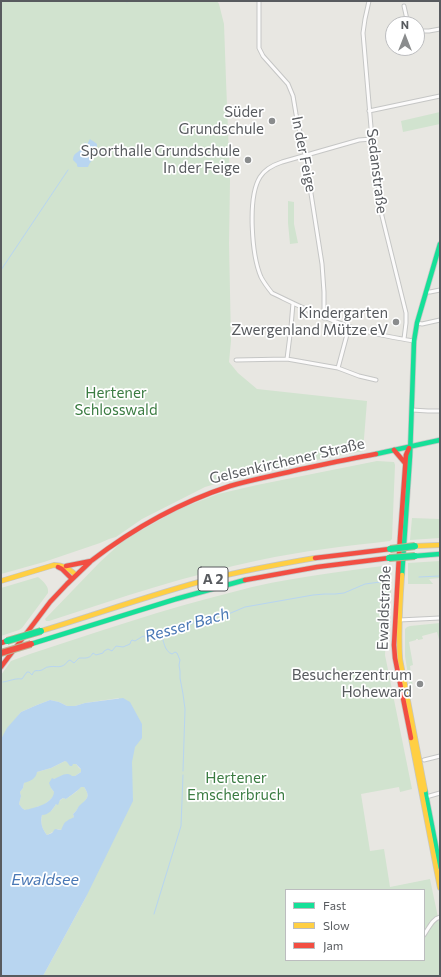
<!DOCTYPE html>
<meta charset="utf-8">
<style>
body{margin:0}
#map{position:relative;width:441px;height:977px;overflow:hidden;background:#e8e7e2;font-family:Commissioner,sans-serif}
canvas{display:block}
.frame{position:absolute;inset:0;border:2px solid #585b5f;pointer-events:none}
.legend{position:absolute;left:285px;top:889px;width:140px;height:72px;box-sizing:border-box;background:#fff;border:1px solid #bcbdbf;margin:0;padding:5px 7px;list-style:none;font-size:12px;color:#585b5f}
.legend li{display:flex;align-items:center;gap:8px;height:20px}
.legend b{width:20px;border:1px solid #bcbdbf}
.north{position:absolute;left:385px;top:16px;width:40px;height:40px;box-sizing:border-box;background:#fff;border:1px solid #bcbdbf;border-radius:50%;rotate:0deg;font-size:11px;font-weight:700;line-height:16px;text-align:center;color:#585b5f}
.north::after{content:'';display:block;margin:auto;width:14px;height:18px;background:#8a8c8d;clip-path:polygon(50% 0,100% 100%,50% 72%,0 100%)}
</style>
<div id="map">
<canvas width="441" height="977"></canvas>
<div class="frame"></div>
<ul class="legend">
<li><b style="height:5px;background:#16e098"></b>Fast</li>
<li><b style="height:5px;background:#ffcf43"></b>Slow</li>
<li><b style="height:5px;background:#f24e42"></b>Jam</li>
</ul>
<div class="north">N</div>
</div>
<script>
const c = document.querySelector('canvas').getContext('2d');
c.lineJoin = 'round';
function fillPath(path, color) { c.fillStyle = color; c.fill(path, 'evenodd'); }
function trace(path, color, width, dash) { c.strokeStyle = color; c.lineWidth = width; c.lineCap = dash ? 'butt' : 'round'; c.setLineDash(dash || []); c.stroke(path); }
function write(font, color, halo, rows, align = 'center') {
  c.font = font + ' Commissioner,sans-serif'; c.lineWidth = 3.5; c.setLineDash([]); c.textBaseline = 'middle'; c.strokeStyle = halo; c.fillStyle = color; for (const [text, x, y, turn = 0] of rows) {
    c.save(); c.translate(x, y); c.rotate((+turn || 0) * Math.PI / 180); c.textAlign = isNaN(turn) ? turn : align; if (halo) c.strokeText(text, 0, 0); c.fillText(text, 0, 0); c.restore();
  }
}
const green = new Path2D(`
 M1 1H217L219 4 224 24 226 80 230 181 229 243 231 341 229 362 238 373 257 389 367 401 363 451 263 470 205 487 142 519 116 537 109 539 100 543 44 562 1 574Z
 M440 112V124L403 132 401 121Z
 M288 201 294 202V224L298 243 290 244 288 223Z
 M377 461 394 462 395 465 392 539 390 541C346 546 303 551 260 560 188 575 119 598 49 621H46L45 619 100 562 124 540 179 509 218 494 257 485Z
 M412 518 440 519V538L410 540Z
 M440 561V578L429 579 433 584H408V563Z
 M391 565V594H389L385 655 412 789 400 792 399 787 361 794 370 851 384 849 390 887 430 879 440 927V976H43L86 897 119 698 85 703 75 706H67L59 702 50 700 37 705 21 712 1 739V675L11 661 30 654C97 632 164 609 233 592 284 578 338 572 391 565ZM286 890H424V960H286Z
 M38 577C43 581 49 586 48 593L22 628 19 630 1 636V588Z
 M440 623V643L437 632 422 636 423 639 418 640V639H416V640L409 642 413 665 410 666 413 688H410L405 656V629L407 627 410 626Z
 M65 761 76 764 79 768 81 769V772L75 776 54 779 51 788 54 792V796L43 806H39L31 810H25L22 808 19 804 21 796 20 792 23 788 24 783 37 772 51 768Z
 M81 786 84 787C91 797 87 799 80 806 77 809 76 812 73 814L74 817 61 830 58 829 47 835C42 829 40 823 42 815L52 810 56 804 63 798 66 799C71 795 79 791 81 786Z`);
const water = new Path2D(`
 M90 139 91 140 93 141 97 144V151L95 153C94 160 90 161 88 167H78L77 166V164L73 160C73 152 79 153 82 148 84 146 84 144 85 142L87 144Z
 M123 698 130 702 142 724V738L135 747 132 762 133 801 86 897 43 976H1V739L7 728 21 712 37 705 50 700 59 702 67 706H75L85 703ZM65 761 67 762 70 766H72L73 764H76L81 769V772L75 776H72C66 771 60 777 54 779L52 778 49 783 51 788 54 792C53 804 34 808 25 810L22 808 19 804 21 796 20 792 23 788 24 783C30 781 36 779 37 772L51 768ZM81 787H84C91 797 87 799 79 806 77 809 76 812 73 814L74 817C71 819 69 819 67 821 63 823 63 827 61 830L55 829 52 833 47 835C42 829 40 822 42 815 49 815 53 809 56 804L58 805 60 800 63 798 66 799C70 796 79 790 81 787Z`);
const stream = new Path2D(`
 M127 1V2
 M1 270 68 170
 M419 577 440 576
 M161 634C164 641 164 651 172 654L175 652 177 653 180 660 179 665 180 671V678L183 694 185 709 183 771
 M3 682C10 681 15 678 22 679L24 676 27 672H29L32 675C35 668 36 672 42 670 44 669 46 667 48 667 56 665 62 670 68 661L70 660 74 663 79 658C85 658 90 659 93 653L96 655 103 653 104 651 108 649 112 651 116 646 123 647 130 644 131 641 132 640 135 641 143 636 149 639 153 635 157 636 161 632 189 625 202 619H211L219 614 226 615 245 607 313 595 325 594H335L344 593 365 584 388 581
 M154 914 181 826 183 775`);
const street = new Path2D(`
 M259 1V48L263 56 288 84 293 96 296 114 305 155 322 264 324 292V318
 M369 1 365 19 363 33 372 139 382 216 406 313V323L404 339
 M404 6 408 24
 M417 31H429L440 29
 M369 111 440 96
 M372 139 359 140 282 162C273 165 265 169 260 177 247 198 252 256 261 277 264 283 268 288 272 293 297 305 322 318 348 326 369 334 392 337 414 341
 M426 292H430L440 290
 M417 323 422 324 440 320
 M287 359 291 327 293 303
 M236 360 287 359 338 368 359 376 376 380
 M338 368 349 327
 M412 410 428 411H440
 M399 620 440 618
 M424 760 440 756
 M426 797 440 793
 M424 935C429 928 432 919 440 917`);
const fast = new Path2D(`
 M376 454 440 440
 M415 556 440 554
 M402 575 410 456 414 341 417 323 440 244
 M31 644 176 599 245 580
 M425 790 440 867`);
const slow = new Path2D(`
 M415 546 440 545
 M402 575C400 603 398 631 400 659L425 790
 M1 581 54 565C64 565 69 569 76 575
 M41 631C97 614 153 594 210 579 245 570 280 564 315 558
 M411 738 440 888`);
const jam = new Path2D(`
 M409 448 406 455 400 538 394 645 395 658 411 738
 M394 450 405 463
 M315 558 390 549
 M91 561C134 528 178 503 230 486 251 480 272 476 293 471 321 465 348 459 376 454
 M66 566 91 561
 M58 567 62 569 72 579
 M245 580 317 567 389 558
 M1 643 7 641
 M1 667 50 602 67 584 90 562`);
const fastBridge = new Path2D(`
 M390 549 415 546
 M389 558 415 556
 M7 641 41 631`);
const jamBridge = new Path2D(`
 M1 653 31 644`);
const markers = [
 [272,121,4,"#8a8c8d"],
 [248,160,4,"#8a8c8d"],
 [396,322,4,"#8a8c8d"],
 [420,684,4,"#8a8c8d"]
];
const shields = [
 [213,579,30]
];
const shieldNames = [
 ["A 2",213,579]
];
const poiNames = [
 ["Süder",264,112],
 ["Grundschule",264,129],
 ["Sporthalle Grundschule",240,151],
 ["In der Feige",240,168],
 ["Kindergarten",388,313],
 ["Zwergenland Mütze eV",388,330],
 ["Besucherzentrum",412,675],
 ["Hoheward",412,692]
];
const streetNames = [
 ["In der Feige",304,154,79],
 ["Sedanstraße",377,171,83],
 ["Gelsenkirchener Straße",287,461,-13],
 ["Ewaldstraße",384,608,-88]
];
const parkNames = [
 ["Hertener",116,393],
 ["Schlosswald",116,410],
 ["Hertener",236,778],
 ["Emscherbruch",236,795]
];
const waterNames = [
 ["Resser Bach",187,625,-16],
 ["Ewaldsee",45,880]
];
fillPath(green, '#d1e3cf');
fillPath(water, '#b8d5f0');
trace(stream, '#b8d5f0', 1);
trace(street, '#c5c6c5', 5);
trace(fast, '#c5c6c5', 6);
trace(slow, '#c5c6c5', 6);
trace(jam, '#c5c6c5', 6);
trace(street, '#fcfbfb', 3);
trace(fast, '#16e098', 4.5);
trace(slow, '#ffcf43', 4.5);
trace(jam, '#f24e42', 4.5);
trace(fastBridge, '#bbb193', 8, []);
trace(jamBridge, '#bbb193', 8, []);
trace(fastBridge, '#16e098', 6);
trace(jamBridge, '#f24e42', 6);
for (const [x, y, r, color] of markers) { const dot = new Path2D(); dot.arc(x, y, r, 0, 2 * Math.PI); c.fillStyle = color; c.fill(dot); trace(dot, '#fff', 1.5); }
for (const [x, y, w] of shields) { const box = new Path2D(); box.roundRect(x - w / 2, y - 12, w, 24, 3); c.fillStyle = '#fff'; c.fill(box); trace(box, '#585b5f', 1); }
write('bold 14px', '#585b5f', null, shieldNames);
write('15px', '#585b5f', '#fff', poiNames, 'right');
write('15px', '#585b5f', '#fff', streetNames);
write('15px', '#3b7c42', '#fff', parkNames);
write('italic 16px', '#4a78b5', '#fff', waterNames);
</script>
